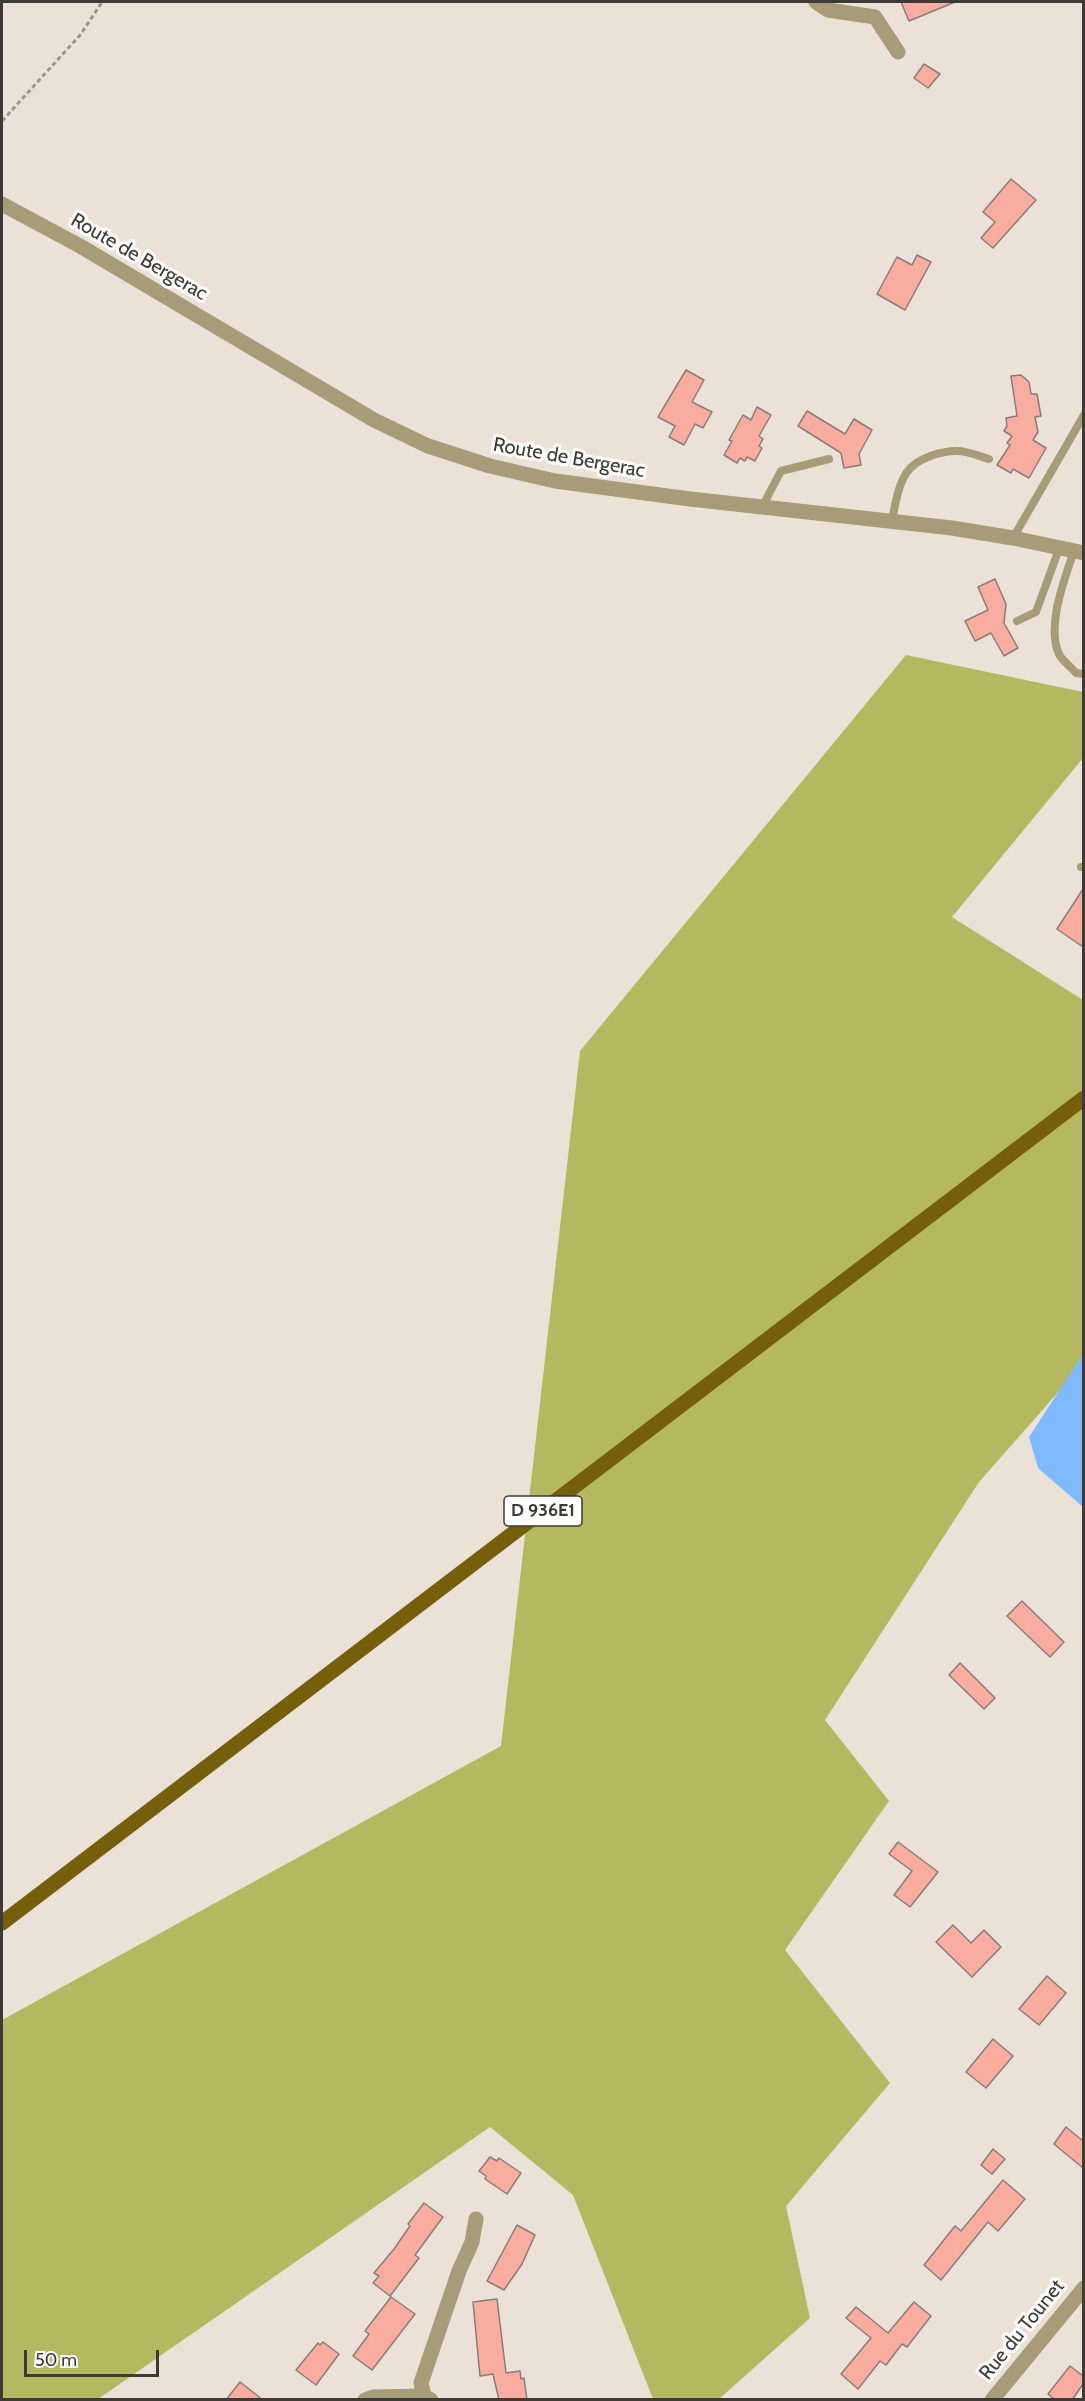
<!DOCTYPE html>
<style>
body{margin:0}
#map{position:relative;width:1085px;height:2401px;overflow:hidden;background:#ebe1d7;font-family:Cabin,sans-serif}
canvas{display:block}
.frame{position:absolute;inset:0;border:3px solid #3e3a36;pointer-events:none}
.scale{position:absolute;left:24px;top:2350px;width:135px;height:27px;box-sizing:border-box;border:3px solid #3e3a36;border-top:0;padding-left:8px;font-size:18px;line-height:21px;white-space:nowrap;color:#3e3a36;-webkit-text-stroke:4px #fff;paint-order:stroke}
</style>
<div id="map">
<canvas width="1085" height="2401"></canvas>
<div class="frame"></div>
<div class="scale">50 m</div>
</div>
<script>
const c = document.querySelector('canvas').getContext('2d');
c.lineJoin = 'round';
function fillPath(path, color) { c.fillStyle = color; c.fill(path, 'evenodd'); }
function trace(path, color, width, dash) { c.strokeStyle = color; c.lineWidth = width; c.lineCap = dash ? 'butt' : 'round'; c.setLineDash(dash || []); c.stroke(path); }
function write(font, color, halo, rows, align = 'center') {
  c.font = font + ' Cabin,sans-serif'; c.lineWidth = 6; c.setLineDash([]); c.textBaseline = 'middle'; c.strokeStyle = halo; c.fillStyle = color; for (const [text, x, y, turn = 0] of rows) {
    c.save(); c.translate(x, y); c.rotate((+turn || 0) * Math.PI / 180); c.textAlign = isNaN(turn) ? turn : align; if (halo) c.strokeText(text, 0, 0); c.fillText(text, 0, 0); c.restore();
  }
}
const green = new Path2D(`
 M906 655 1083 692V758L952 917 1083 1000V1364L979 1482 825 1720 889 1801 785 1950 890 2083 786 2206 810 2318 719 2399H653L573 2195 490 2127 98 2399 2 2400V2020L501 1746 580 1051Z`);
const water = new Path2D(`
 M1083 1354V1507L1038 1468 1029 1437Z`);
const building = new Path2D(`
 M901 2H955L909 21Z
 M924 64 940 74 928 88 914 78Z
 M1011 179 1036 200 993 248 981 238 995 222 983 212Z
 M917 255 931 262 905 310 877 294 897 257 912 265Z
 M686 370 704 380 692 402 712 412 703 428 695 424 684 445 669 437 675 426 658 417Z
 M1021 375 1029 382 1031 394H1037L1041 416 1035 417 1038 432 1033 440 1046 448 1029 478 1013 469 1011 473 997 465 1010 445 1007 443 1012 436 1004 431 1007 426 1006 418 1017 416 1011 376Z
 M757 407 771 415 759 436 763 439 759 446 762 448 755 461 747 457 745 461 740 458 737 463 724 455 732 441 729 440 743 415 751 420Z
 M807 411 845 434 854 419 872 430 859 454 861 465 844 468 841 453 798 426Z
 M995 579 1006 604 1004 623 1018 648 1004 656 991 633 975 641 965 621 988 610 978 587Z
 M1083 889V947L1057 929Z
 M1022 1601 1064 1642 1050 1657 1007 1616Z
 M960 1663 995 1698 984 1709 949 1675Z
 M898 1842 938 1872 910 1907 894 1895 912 1871 889 1854Z
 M953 1925 971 1943 984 1930 1001 1947 972 1977 936 1942Z
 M1047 1976 1066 1993 1039 2025 1019 2009Z
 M993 2039 1013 2056 986 2088 966 2072Z
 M1066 2127 1083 2141V2168L1054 2144Z
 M993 2149 1005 2159 992 2174 981 2165Z
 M490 2157 497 2161 499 2158 521 2173 507 2194 485 2179 486 2176 479 2171Z
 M1003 2180 1025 2199 998 2231 988 2222 941 2280 924 2265 955 2226 961 2231Z
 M424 2203 443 2217 415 2255 419 2258 390 2296 373 2283 379 2276 374 2273 394 2249 410 2226 408 2224Z
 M517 2225 535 2235 522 2264 504 2290 487 2281Z
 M391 2297 415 2314 372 2370 353 2356 369 2334 365 2331Z
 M497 2299 506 2373 520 2371 521 2379 524 2378 527 2400H499L493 2374 480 2376 473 2302Z
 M914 2302 931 2316 907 2347 902 2344 886 2365 880 2361 858 2389 841 2374 871 2338 846 2318 856 2307 888 2333Z
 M323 2342 339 2354 316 2385 296 2370 318 2343 320 2345Z
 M1070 2366 1083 2376V2384L1072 2400H1055L1048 2394Z
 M240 2382 263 2400H226Z`);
const path = new Path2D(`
 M2 121 81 34 102 2`);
const lane = new Path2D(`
 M762 507 781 471 829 459
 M892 521C895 505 898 485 907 472 917 458 941 451 957 451 967 451 979 456 989 459
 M1013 538 1084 415
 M1074 551C1065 578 1045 628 1060 656 1064 662 1072 668 1076 673L1084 674
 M1017 621 1036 612 1059 549
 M1081 867H1084`);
const street = new Path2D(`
 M816 2 828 10 875 17 898 52
 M2 204 80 246 374 420 428 446 490 466 555 481 690 499 952 528 1013 538 1084 553
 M424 2396 421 2383 459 2271 472 2242 476 2219
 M365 2400 373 2397 424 2396 431 2400
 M992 2400 1084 2288`);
const primary = new Path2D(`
 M2 1923 1084 1098`);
const shields = [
 [543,1511,78]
];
const shieldNames = [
 ["D 936E1",543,1511]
];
const streetNames = [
 ["Route de Bergerac",139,257,30],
 ["Route de Bergerac",569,458,10],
 ["Rue du Tounet",1022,2330,-51]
];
fillPath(green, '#b4b961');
fillPath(water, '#80bafe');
fillPath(building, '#f9ada1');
trace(building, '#8a7c79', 1.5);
trace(path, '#9d968f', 3, [4.5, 3]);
trace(lane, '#a79b78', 8);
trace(street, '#a79b78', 15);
trace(primary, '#765f0b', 15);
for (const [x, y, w] of shields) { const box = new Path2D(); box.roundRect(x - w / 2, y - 15, w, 30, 4.5); c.fillStyle = '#fff'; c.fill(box); trace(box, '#3e3a36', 1.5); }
write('bold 18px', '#3e3a36', null, shieldNames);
write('20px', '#3e3a36', '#fff', streetNames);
</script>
